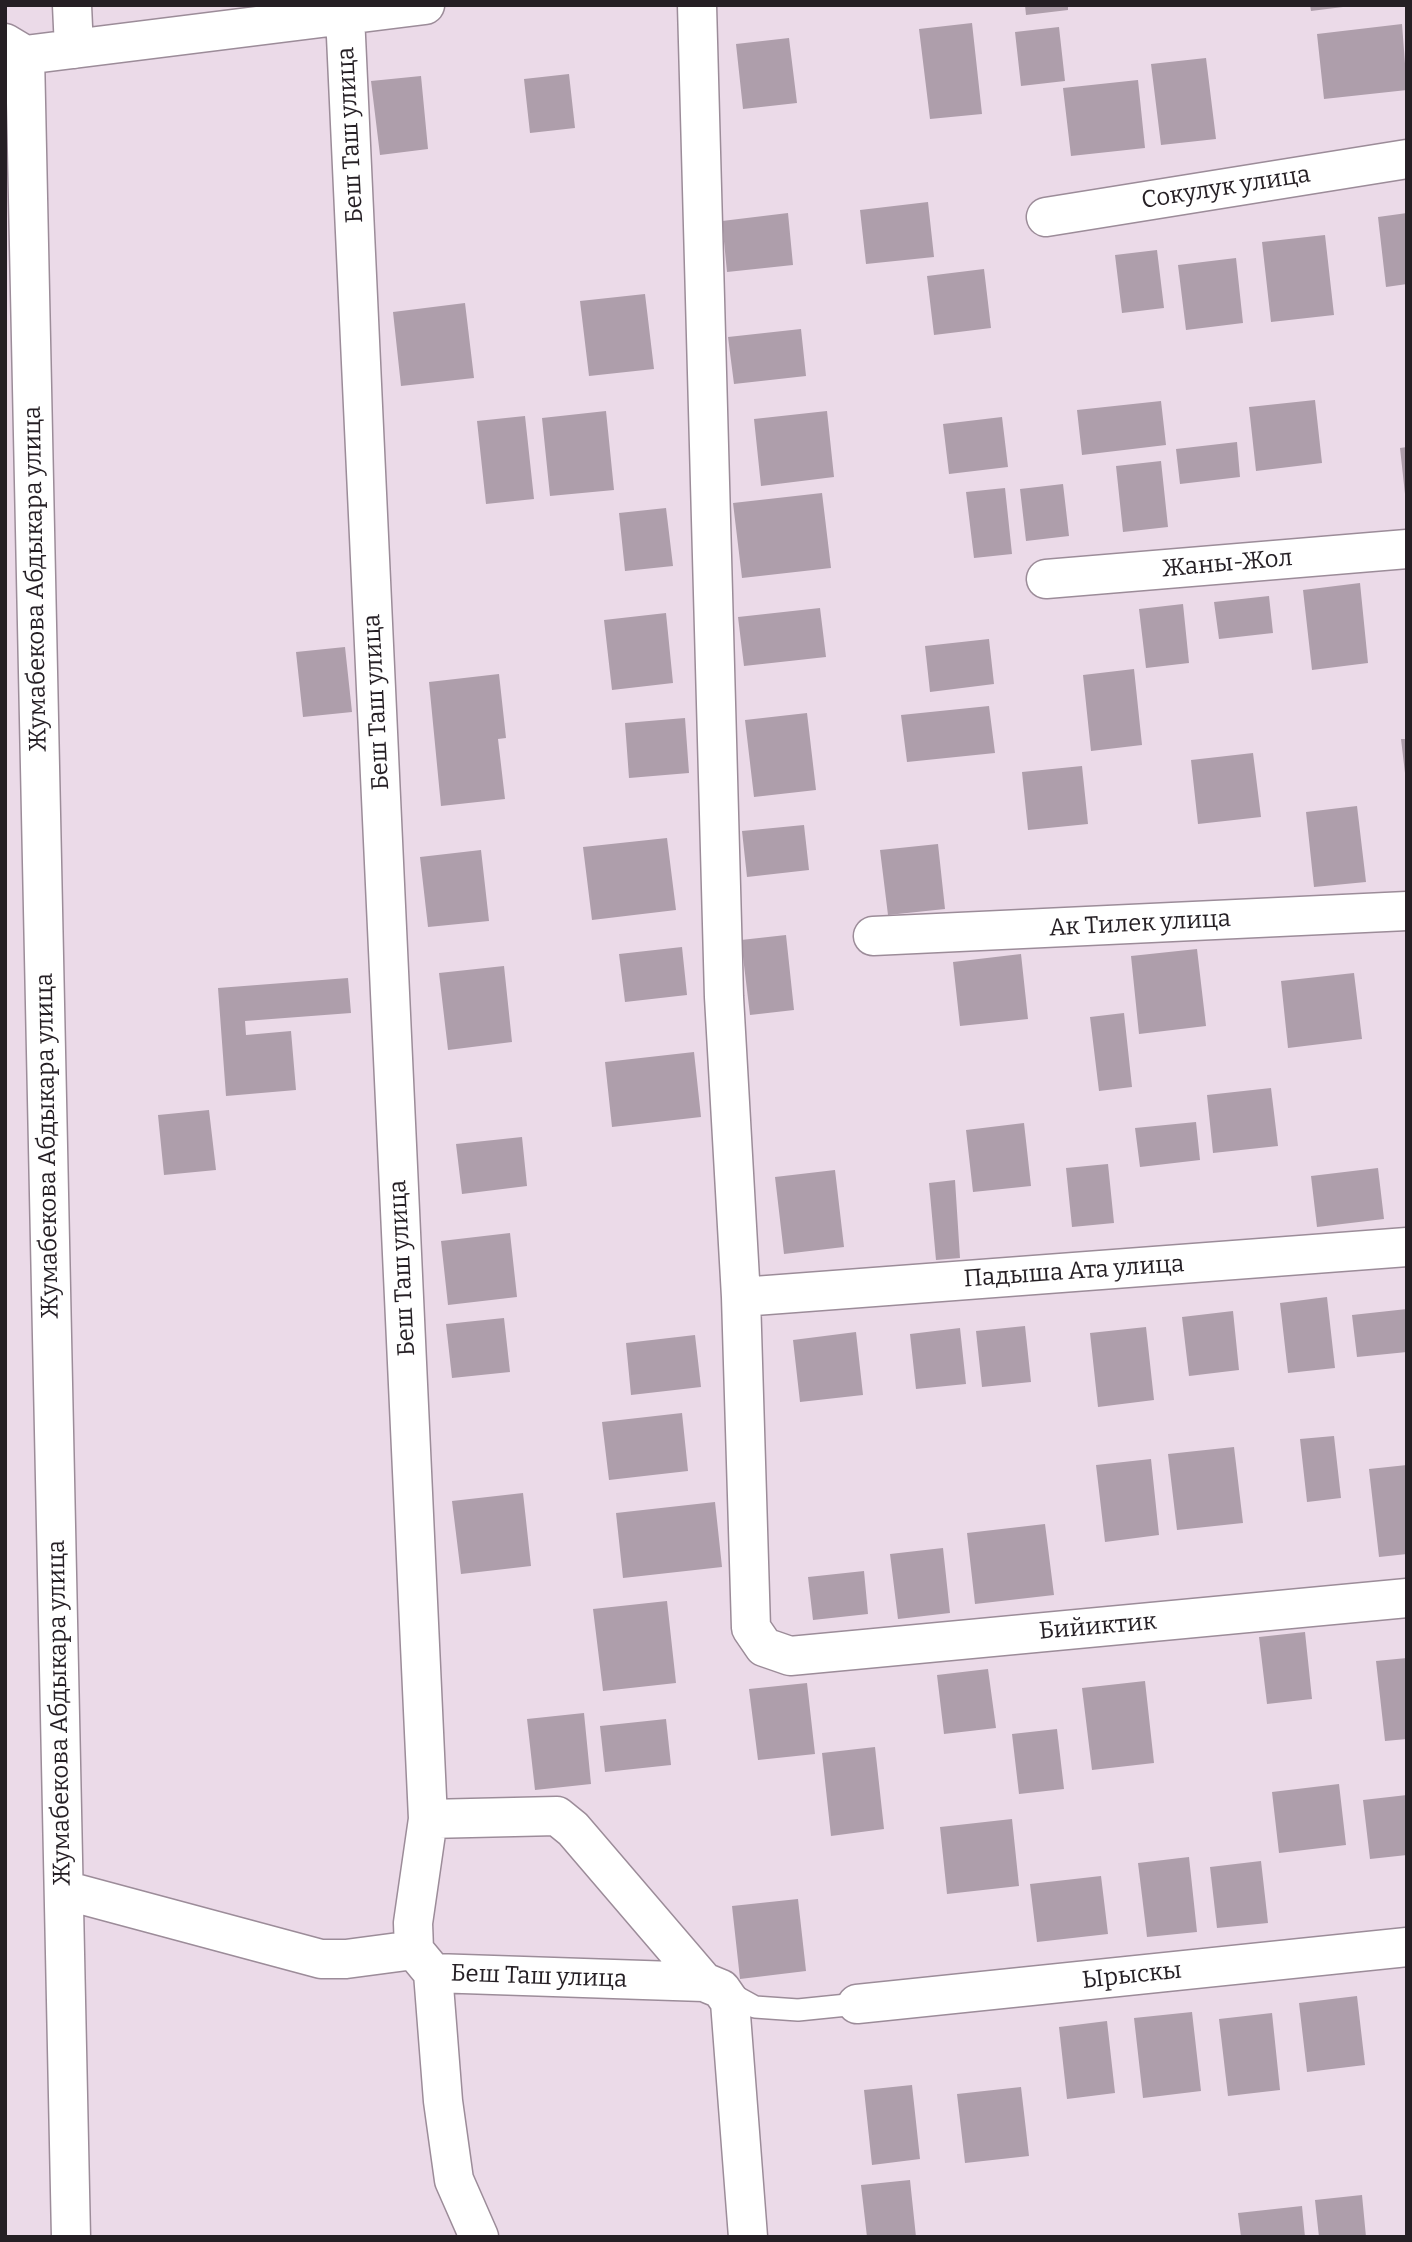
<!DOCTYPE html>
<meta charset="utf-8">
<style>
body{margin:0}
#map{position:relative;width:1412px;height:2242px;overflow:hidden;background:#ebdae8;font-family:Bitter,serif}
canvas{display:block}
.frame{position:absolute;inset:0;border:7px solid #251f24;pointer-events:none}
</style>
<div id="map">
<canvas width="1412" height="2242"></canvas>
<div class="frame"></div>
</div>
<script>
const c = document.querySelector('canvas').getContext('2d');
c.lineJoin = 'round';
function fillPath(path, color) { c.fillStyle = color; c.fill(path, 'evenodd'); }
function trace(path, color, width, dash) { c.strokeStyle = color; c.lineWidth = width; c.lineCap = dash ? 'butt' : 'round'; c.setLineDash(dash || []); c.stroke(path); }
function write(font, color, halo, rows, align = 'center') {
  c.font = font + ' Bitter,serif'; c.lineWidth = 6; c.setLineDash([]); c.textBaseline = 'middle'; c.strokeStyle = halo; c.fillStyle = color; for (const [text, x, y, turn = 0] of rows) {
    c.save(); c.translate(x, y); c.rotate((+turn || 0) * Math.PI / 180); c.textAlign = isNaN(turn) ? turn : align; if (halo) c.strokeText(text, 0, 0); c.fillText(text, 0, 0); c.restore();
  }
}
const building = new Path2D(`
 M1025 5H1068V10L1026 15Z
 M1310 5H1343V7L1311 11Z
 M972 23 982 114 930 119 919 29Z
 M1402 24 1407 90 1324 99 1317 34Z
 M1059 27 1065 81 1021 86 1015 32Z
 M789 38 797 103 743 109 736 44Z
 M1206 58 1216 139 1161 145 1151 64Z
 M569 74 575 128 530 133 524 79Z
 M421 76 428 149 380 155 371 81Z
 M1138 80 1145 148 1071 156 1063 88Z
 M928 202 934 257 866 264 860 210Z
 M788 213 793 265 727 272 722 221Z
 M1407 213V284L1386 287 1378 217Z
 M1325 235 1334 315 1271 322 1262 242Z
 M1157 250 1164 308 1122 313 1115 255Z
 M1236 258 1243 323 1186 330 1178 265Z
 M984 269 991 328 934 335 927 276Z
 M645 294 654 369 589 376 580 301Z
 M465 303 474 378 401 386 393 312Z
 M801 329 806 376 734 384 728 337Z
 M1315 400 1322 463 1256 471 1249 407Z
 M1161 401 1166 445 1082 455 1077 410Z
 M606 411 614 490 550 496 542 418Z
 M827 411 834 477 761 486 754 419Z
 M525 416 534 499 486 504 477 421Z
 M1002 417 1008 467 949 474 943 424Z
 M1237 442 1240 477 1180 484 1176 449Z
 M1407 447V494H1405L1400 448Z
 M1161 461 1168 527 1123 532 1116 466Z
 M1063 484 1069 536 1026 541 1020 489Z
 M1005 488 1012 554 974 558 966 492Z
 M822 493 831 568 742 578 733 503Z
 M666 508 673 566 625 571 619 513Z
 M1360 583 1368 663 1312 670 1303 590Z
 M1269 596 1273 633 1219 639 1214 602Z
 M1183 604 1189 663 1146 668 1139 609Z
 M820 608 826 657 744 666 738 617Z
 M666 613 673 683 612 690 604 620Z
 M989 639 994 684 930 692 925 646Z
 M345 647 352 712 303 717 296 652Z
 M1134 669 1142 745 1091 751 1083 675Z
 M499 674 506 738 498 739 505 799 441 806 429 682Z
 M989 706 995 753 907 762 901 715Z
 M807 713 816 790 754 797 745 720Z
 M685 718 689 773 629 778 625 723Z
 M1401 739H1407V773H1405Z
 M1253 753 1261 817 1198 824 1191 760Z
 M1082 766 1088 824 1028 830 1022 772Z
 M1357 806 1366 882 1314 887 1306 812Z
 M804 825 809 870 747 877 742 831Z
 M667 838 676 910 592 920 583 847Z
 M938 844 945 909 888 915 880 850Z
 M481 850 489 921 428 927 420 857Z
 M786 935 794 1010 750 1015 741 940Z
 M682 947 687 995 625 1002 619 954Z
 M1197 949 1206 1026 1139 1034 1131 956Z
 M1021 954 1028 1019 960 1026 953 962Z
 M504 966 512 1042 448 1050 439 973Z
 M1354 973 1362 1039 1288 1048 1281 981Z
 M348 978 351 1013 245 1021 246 1035 291 1031 296 1090 226 1096 218 988Z
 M1124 1013 1132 1087 1099 1091 1090 1017Z
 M694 1052 701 1117 612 1127 605 1062Z
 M1271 1088 1278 1146 1213 1153 1207 1095Z
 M209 1110 216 1170 164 1175 158 1115Z
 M1196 1122 1200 1160 1140 1167 1135 1128Z
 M1024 1123 1031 1186 973 1192 966 1130Z
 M522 1137 527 1186 462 1194 456 1144Z
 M1108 1164 1114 1223 1072 1227 1066 1168Z
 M1378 1168 1384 1219 1317 1227 1311 1176Z
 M835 1170 844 1247 784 1254 775 1177Z
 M955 1180 960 1258 936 1260 929 1183Z
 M510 1233 517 1297 448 1305 441 1241Z
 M1327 1297 1335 1368 1288 1373 1280 1303Z
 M1407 1309V1352L1357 1357 1352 1315Z
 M1233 1311 1239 1370 1189 1376 1182 1317Z
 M504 1318 510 1372 452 1378 446 1324Z
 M1025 1326 1031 1382 982 1387 976 1331Z
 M1146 1327 1154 1400 1098 1407 1090 1333Z
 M960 1328 966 1384 916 1389 910 1334Z
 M856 1332 863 1395 800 1402 793 1340Z
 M695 1335 701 1387 631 1395 626 1343Z
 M682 1413 688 1471 609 1480 602 1422Z
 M1334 1436 1341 1498 1307 1502 1300 1439Z
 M1234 1447 1243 1523 1177 1530 1168 1454Z
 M1151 1459 1159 1535 1105 1542 1096 1465Z
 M1407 1465V1554L1379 1557 1369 1469Z
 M523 1493 531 1566 461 1574 452 1501Z
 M715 1502 722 1567 623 1578 616 1513Z
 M1045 1524 1054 1595 975 1604 967 1533Z
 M943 1548 950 1613 898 1619 890 1554Z
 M864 1571 868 1614 813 1620 808 1577Z
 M667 1601 676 1683 603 1691 593 1609Z
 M1305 1632 1312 1699 1267 1704 1259 1637Z
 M1407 1658V1739L1385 1741 1376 1661Z
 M988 1669 996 1728 944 1734 937 1675Z
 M1145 1681 1154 1763 1092 1770 1082 1688Z
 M807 1683 815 1754 758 1760 749 1689Z
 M584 1713 591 1784 535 1790 527 1719Z
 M666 1719 671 1765 605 1772 600 1726Z
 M1057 1729 1064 1789 1019 1794 1012 1734Z
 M875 1747 884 1829 831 1836 822 1753Z
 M1339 1784 1346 1845 1279 1853 1272 1792Z
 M1407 1795V1855L1370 1859 1363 1800Z
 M1012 1819 1019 1886 947 1894 940 1827Z
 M1189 1857 1197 1932 1147 1937 1138 1863Z
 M1261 1861 1268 1923 1217 1928 1210 1867Z
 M1101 1876 1108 1934 1037 1942 1030 1884Z
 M798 1899 806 1971 740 1979 732 1906Z
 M1357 1996 1365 2065 1307 2072 1299 2003Z
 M1192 2012 1201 2091 1143 2098 1134 2018Z
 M1272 2013 1280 2090 1228 2096 1219 2019Z
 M1107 2021 1115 2093 1067 2099 1059 2027Z
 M912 2085 920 2159 872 2165 864 2090Z
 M1021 2087 1029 2156 965 2163 957 2094Z
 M910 2180 916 2237H867L861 2185Z
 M1362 2195 1366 2237H1319L1315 2200Z
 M1302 2206 1305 2237H1241L1238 2213Z`);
const service = new Path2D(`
 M724 1990 755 2007 798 2010 857 2004`);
const minor = new Path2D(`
 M72 5 74 49
 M697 5 724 997 741 1297 751 1628 764 1647 790 1656 1407 1598
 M345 15 428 1819 413 1923 414 1950 433 1973 704 1982 721 1989 730 2002 748 2237
 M5 43 25 55 425 5
 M25 55 71 2237
 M1046 217 1407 159
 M1046 579 1407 549
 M873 936 1407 911
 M741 1297 1407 1247
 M428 1819 557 1816 573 1829 704 1982
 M64 1890 321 1959H346L414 1950
 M433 1973 443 2101 454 2180 479 2237
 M857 2004 1407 1947`);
const streetNames = [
 ["Беш Таш улица",351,135,-93],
 ["Сокулук улица",1226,188,-9],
 ["Жаны-Жол",1227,564,-5],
 ["Жумабекова Абдыкара улица",36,579,-91],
 ["Беш Таш улица",377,702,-93],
 ["Ак Тилек улица",1140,924,-3],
 ["Жумабекова Абдыкара улица",48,1146,-91],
 ["Беш Таш улица",403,1268,-93],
 ["Падыша Ата улица",1074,1272,-4],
 ["Бийиктик",1098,1627,-5],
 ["Жумабекова Абдыкара улица",60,1713,-91],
 ["Ырыскы",1132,1976,-6],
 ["Беш Таш улица",539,1977,2]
];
fillPath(building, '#ae9eab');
trace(service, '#9c8c99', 24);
trace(minor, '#9c8c99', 41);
trace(service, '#fff', 21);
trace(minor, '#fff', 38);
write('24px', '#251f24', '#fff', streetNames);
</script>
